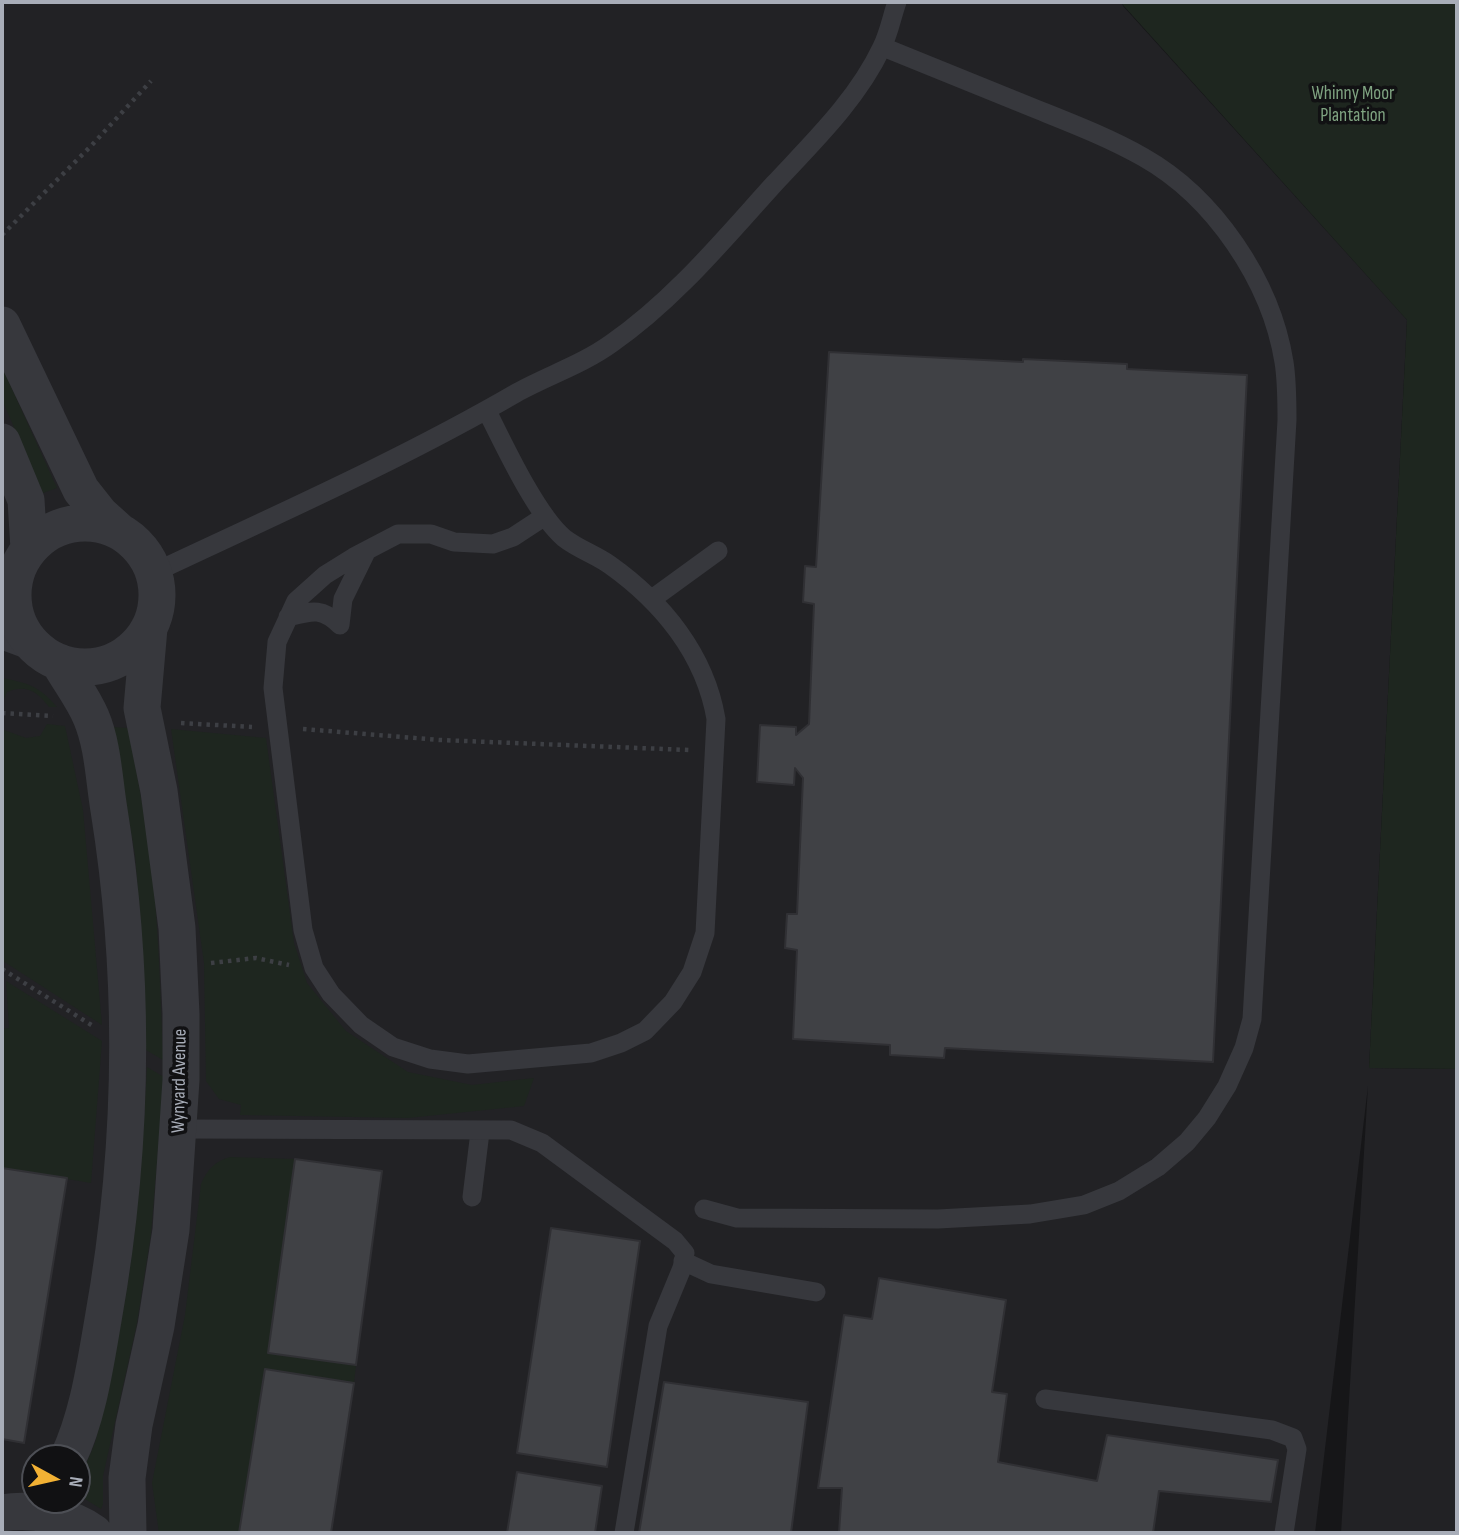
<!DOCTYPE html>
<style>
body{margin:0}
#map{position:relative;width:1459px;height:1535px;overflow:hidden;background:#161618;font-family:"Sofia Sans Condensed",sans-serif}
canvas{display:block}
.frame{position:absolute;inset:0;border:4px solid #a8adb8;pointer-events:none}
.north{position:absolute;left:21px;top:1444px;width:70px;height:70px;box-sizing:border-box;background:#111113;border:2px solid #4d4f55;border-radius:50%;rotate:98deg;font-size:19px;font-weight:700;line-height:28px;text-align:center;color:#a8adb8}
.north::after{content:'';display:block;margin:auto;width:24px;height:32px;background:#f2b134;clip-path:polygon(50% 0,100% 100%,50% 72%,0 100%)}
</style>
<div id="map">
<canvas width="1459" height="1535"></canvas>
<div class="frame"></div>
<div class="north">N</div>
</div>
<script>
const c = document.querySelector('canvas').getContext('2d');
c.lineJoin = 'round';
function fillPath(path, color) { c.fillStyle = color; c.fill(path, 'evenodd'); }
function trace(path, color, width, dash) { c.strokeStyle = color; c.lineWidth = width; c.lineCap = dash ? 'butt' : 'round'; c.setLineDash(dash || []); c.stroke(path); }
function write(font, color, halo, rows, align = 'center') {
  c.font = font + ' "Sofia Sans Condensed",sans-serif'; c.lineWidth = 7; c.setLineDash([]); c.textBaseline = 'middle'; c.strokeStyle = halo; c.fillStyle = color; for (const [text, x, y, turn = 0] of rows) {
    c.save(); c.translate(x, y); c.rotate((+turn || 0) * Math.PI / 180); c.textAlign = isNaN(turn) ? turn : align; if (halo) c.strokeText(text, 0, 0); c.fillText(text, 0, 0); c.restore();
  }
}
const built = new Path2D(`
 M2 2H1122L1123 6 1407 320 1369 1068 1457 1069V1533H1341L1368 1086 1315 1533H2ZM35 1458H77V1500H35Z`);
const green = new Path2D(`
 M1122 2H1457V1069L1369 1068 1407 320 1123 5Z
 M2 367 57 488 43 493 2 400Z
 M2 678C28 683 39 686 57 707H49C37 691 26 684 7 692L2 703Z
 M2 723 4 730 26 738 40 736 47 724 65 726 83 810 102 1025 3 961Z
 M113 727 128 728C138 781 149 834 154 888 159 945 161 1003 163 1060L146 1050 143 958 135 855Z
 M171 729 266 738 294 943 307 983 346 1031 408 1072 472 1085 534 1078 524 1106 408 1118 240 1115 241 1105 219 1099 206 1081 204 963Z
 M6 981 102 1041 91 1183 2 1168V1029L9 1028Z
 M147 1067 164 1077 151 1234 137 1323 103 1476V1504L101 1509 77 1494C77 1476 91 1457 96 1439 105 1402 113 1365 120 1328 137 1242 142 1155 147 1067Z
 M230 1157 295 1159 268 1352 356 1365 354 1383 265 1369 239 1533H159L152 1483 185 1315 201 1184C207 1170 215 1161 230 1157Z`);
const building = new Path2D(`
 M829 352 1023 362V359L1127 364V369L1247 375 1213 1062 945 1048 944 1058 890 1055V1045L793 1039 797 950 785 948 787 914H797L803 778 795 768 794 785 757 782 760 725 796 727V735L809 724 814 604 803 602 805 566 816 567Z
 M295 1159 382 1171 356 1365 268 1353Z
 M2 1168 67 1178 24 1443 2 1439Z
 M551 1228 640 1241 607 1467 517 1453Z
 M879 1278 1006 1300 992 1392 1007 1394 998 1462 1097 1481 1107 1435 1278 1460 1271 1502 1159 1491 1153 1533H839L842 1488H818L844 1315 872 1319Z
 M265 1369 354 1383 331 1533H239Z
 M664 1382 808 1402 791 1533H639Z
 M517 1472 602 1486 595 1533H507Z`);
const path = new Path2D(`
 M2 235 92 145 151 81
 M2 713 53 716
 M181 723 252 727
 M303 729 440 740 689 750
 M211 963 256 958 289 965
 M2 969 93 1026`);
const lane = new Path2D(`
 M487 411C504 445 536 514 564 538 578 549 596 555 610 565 662 602 705 654 716 719L705 933 692 972 673 1002 645 1031 621 1043 591 1053 468 1064 430 1059 393 1047 361 1025 331 994 314 968 303 930 273 688 277 642 296 601 325 575 354 557 398 534H431L454 542 493 544 513 537 545 516
 M153 573C276 515 401 460 518 392 549 375 583 364 612 343 674 300 724 239 774 184 813 142 857 100 882 47 889 33 892 16 897 2
 M2 576 23 559
 M652 599 718 551
 M288 617C312 611 321 607 340 625L343 599 367 550
 M2 640 48 657
 M179 1129 511 1130 542 1143 675 1241 685 1253 682 1268 658 1326 624 1533
 M472 1197 480 1132
 M704 1209 737 1218 938 1219 1030 1214 1084 1205 1119 1191 1158 1167 1187 1142 1207 1118 1227 1086 1244 1048 1252 1019 1287 420C1287 401 1287 381 1284 362 1271 281 1214 197 1143 157 1108 137 1068 122 1031 107 982 87 932 67 883 47
 M683 1261 711 1274 816 1292
 M1045 1399 1272 1430 1293 1438 1297 1449 1284 1533`);
const street = new Path2D(`
 M2 325 81 490 100 514 120 532
 M2 442 26 500 29 549
 M13 595a72 72 0 1 1 144 0a72 72 0 1 1-144 0Z
 M59 662C69 680 83 698 91 717 103 745 104 780 109 810 136 979 133 1152 103 1320 95 1366 88 1416 68 1458
 M2 1513C32 1508 69 1515 94 1533
 M128 1533 127 1478 134 1425 156 1326 171 1230 181 1080V1014L177 928 159 791 142 708 149 628`);
const parkNames = [
 ["Whinny Moor",1353,94],
 ["Plantation",1353,116]
];
const streetNames = [
 ["Wynyard Avenue",180,1081,-89]
];
fillPath(built, '#222225');
fillPath(green, '#1e261f');
fillPath(building, '#404145');
trace(building, '#303034', 2);
trace(path, '#3d3f44', 4.5, [3.5, 5]);
trace(lane, '#37383d', 19);
trace(street, '#37383d', 37);
write('19px', '#7fa381', '#111113', parkNames);
write('19px', '#a8adb8', '#111113', streetNames);
</script>
